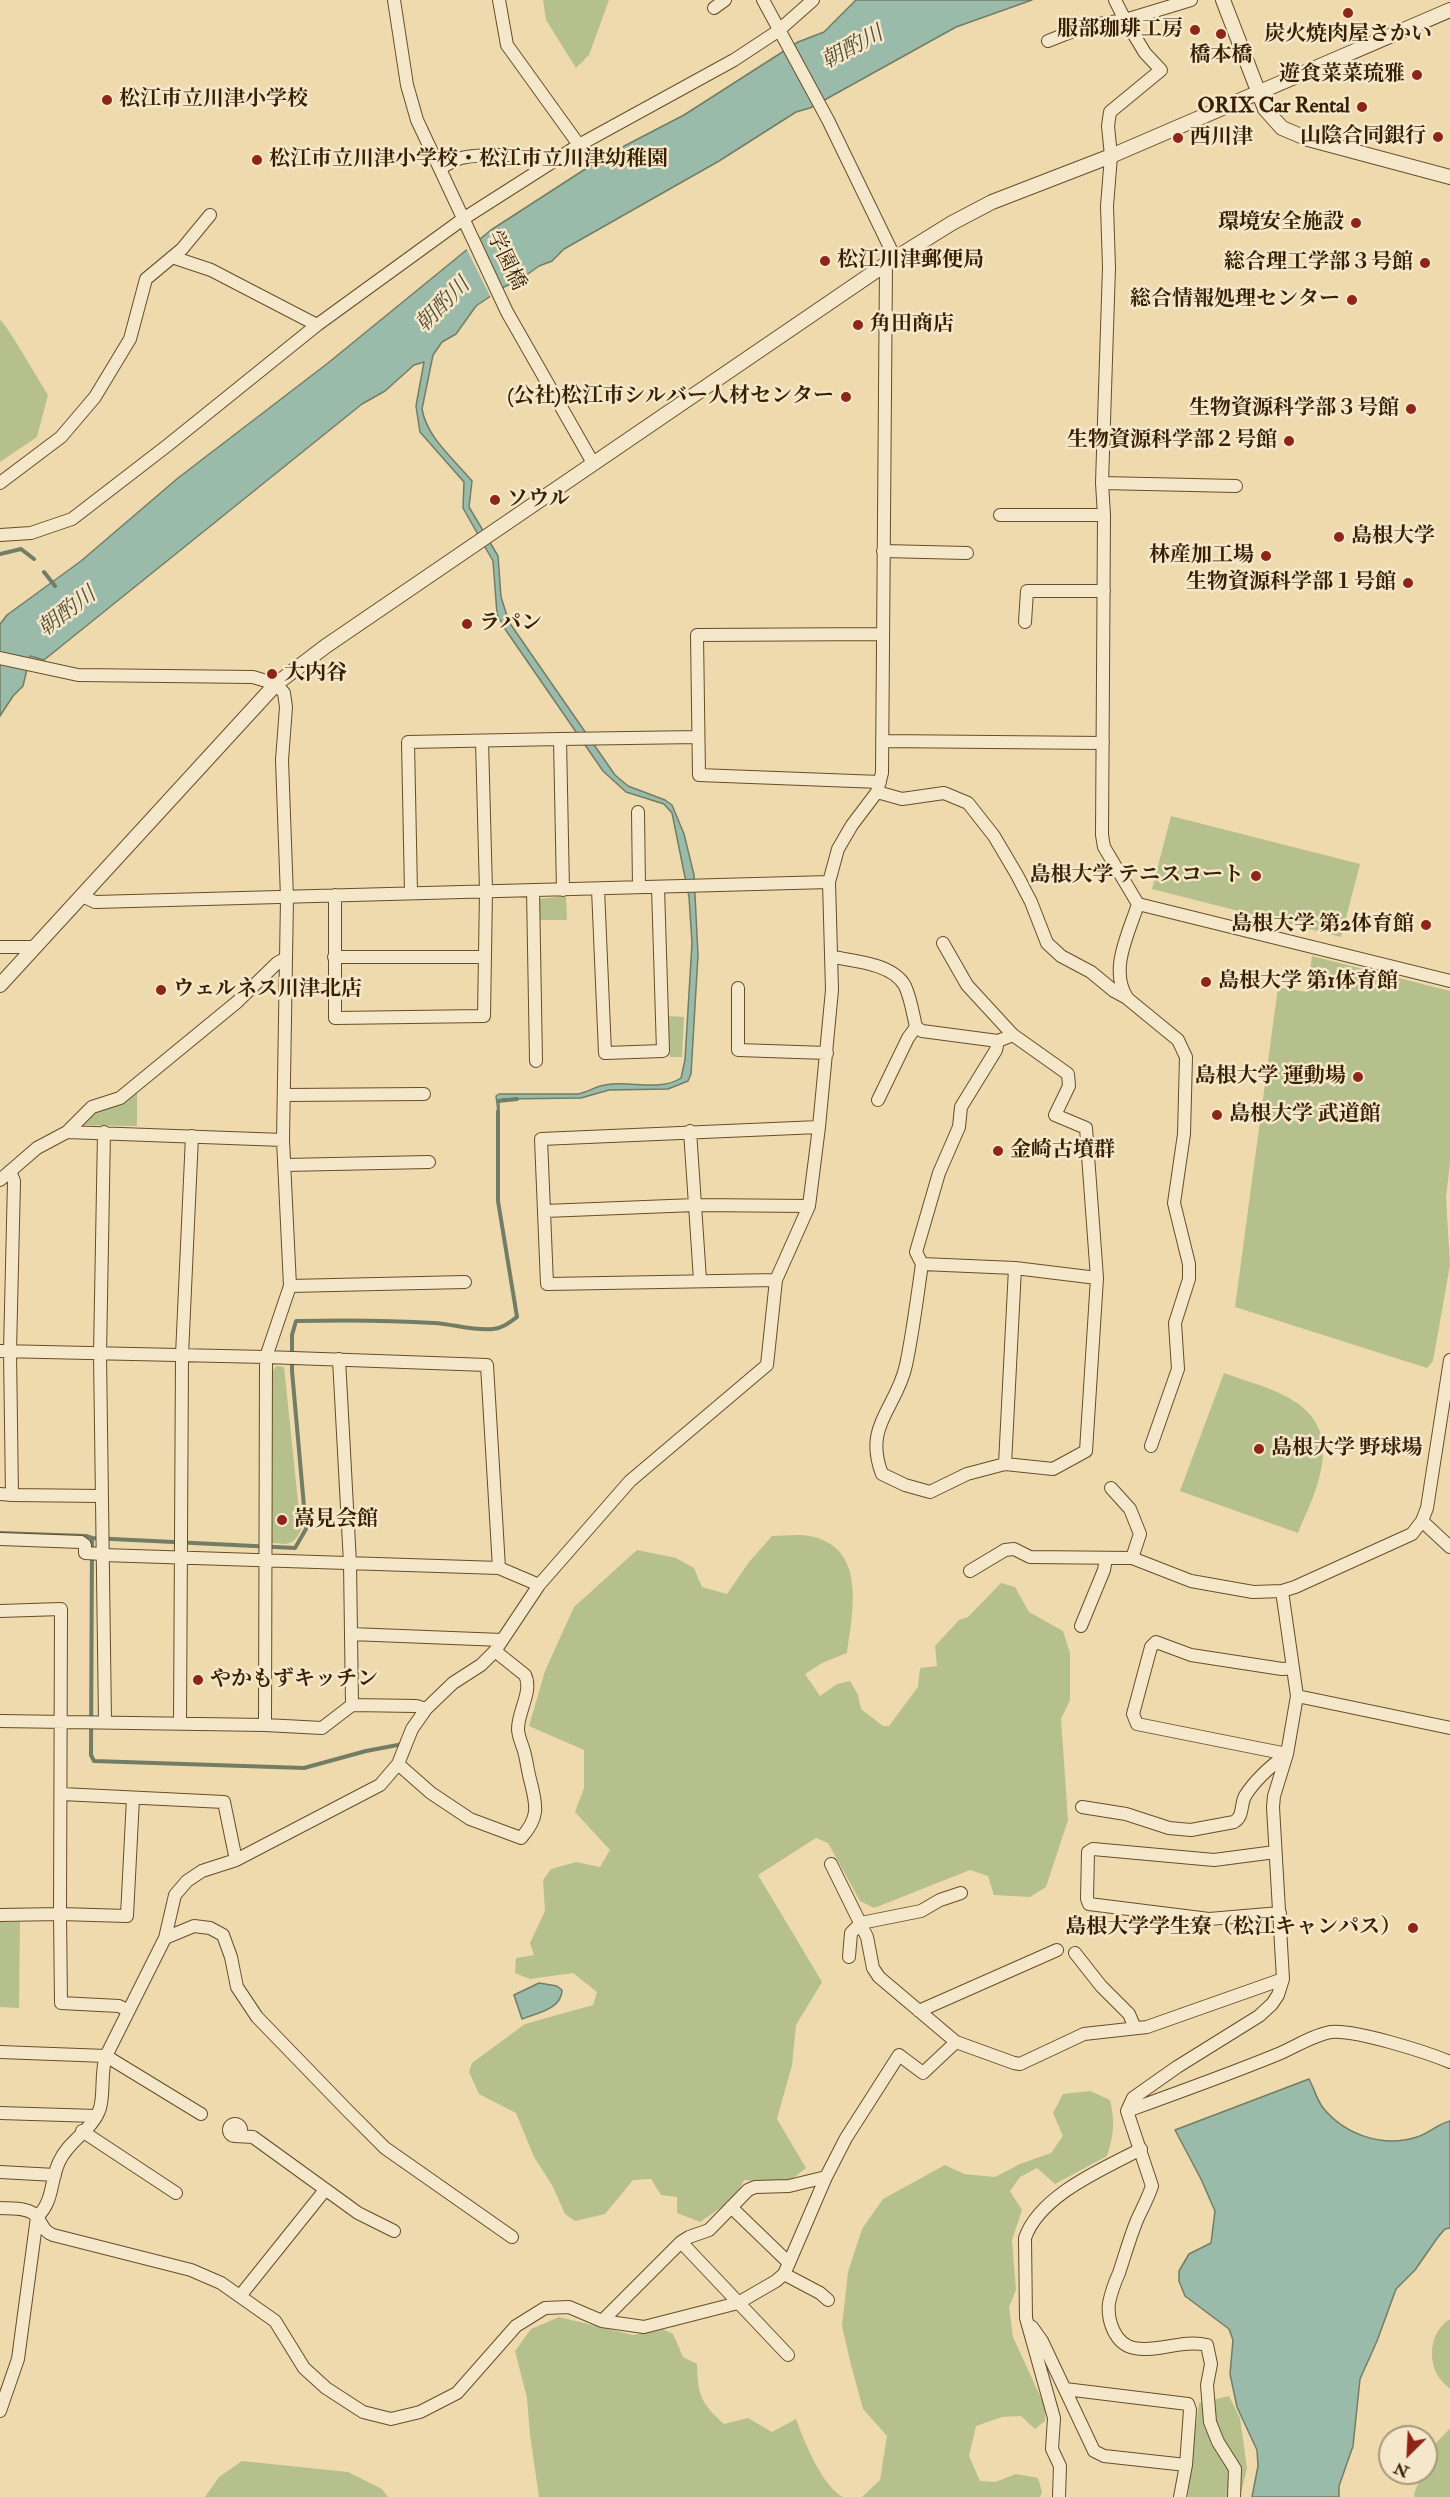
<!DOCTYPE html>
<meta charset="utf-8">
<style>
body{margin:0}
#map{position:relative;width:1450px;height:2497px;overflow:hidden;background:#efdaad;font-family:"IM FELL Double Pica",serif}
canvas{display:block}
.north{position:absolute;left:1378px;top:2425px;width:60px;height:60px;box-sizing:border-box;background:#f5e7ca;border:2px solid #a99779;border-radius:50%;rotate:204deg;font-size:16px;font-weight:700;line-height:24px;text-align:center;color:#371f00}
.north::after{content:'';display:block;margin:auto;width:21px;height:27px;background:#8f2418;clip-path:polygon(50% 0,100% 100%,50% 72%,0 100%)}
</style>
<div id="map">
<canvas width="1450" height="2497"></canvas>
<div class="north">N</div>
</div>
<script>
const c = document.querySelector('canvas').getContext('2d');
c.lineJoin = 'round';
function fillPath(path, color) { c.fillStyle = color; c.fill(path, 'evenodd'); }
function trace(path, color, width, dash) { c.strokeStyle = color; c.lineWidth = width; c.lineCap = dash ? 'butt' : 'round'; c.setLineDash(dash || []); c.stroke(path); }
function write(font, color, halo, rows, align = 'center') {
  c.font = font + ' "IM FELL Double Pica","Noto Serif JP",serif'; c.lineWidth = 5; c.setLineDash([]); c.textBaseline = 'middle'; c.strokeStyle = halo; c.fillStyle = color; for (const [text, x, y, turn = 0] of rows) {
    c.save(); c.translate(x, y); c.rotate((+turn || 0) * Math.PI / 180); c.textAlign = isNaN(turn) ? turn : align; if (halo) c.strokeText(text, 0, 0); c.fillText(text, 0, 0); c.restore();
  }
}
const green = new Path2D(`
 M543 0H609L589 55 576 68 546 20Z
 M0 320C6 323 41 384 48 395L37 437 0 462Z
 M1171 816 1360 864 1341 937 1152 889Z
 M566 896 567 920H538V899Z
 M1312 956 1450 991V1163L1446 1197 1450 1265 1433 1361 1427 1368 1235 1307 1278 987 1307 992Z
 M668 1016 684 1017 682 1057H670Z
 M137 1090V1126L80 1125 92 1110Z
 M276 1366 284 1367 301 1530C294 1545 288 1545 272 1543L270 1375Z
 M1224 1373C1248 1382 1275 1388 1297 1403 1345 1436 1315 1493 1298 1533L1180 1491Z
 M772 1536C784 1536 798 1534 809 1536 867 1546 853 1611 847 1653L822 1663 805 1674 820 1696 837 1684 850 1681 858 1695 861 1709 883 1726H889L918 1687 920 1668 937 1666 935 1646 959 1620 968 1617 1001 1583 1015 1587 1029 1612 1063 1631 1070 1653V1700L1061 1719 1068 1820 1046 1887 1030 1897 994 1895 988 1876 970 1870 874 1908 860 1901 828 1843 816 1838 758 1875 822 1982 796 2025 792 2065 777 2119 806 2168 786 2184 744 2180 735 2198 700 2222 677 2213V2197L661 2195 651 2179 633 2180 605 2214 575 2221 565 2214 552 2185 534 2157 516 2113 479 2094 469 2072 472 2063 525 2024 593 2005 597 1992 573 1973 530 1979 515 1973 516 1958 534 1955 530 1943 545 1911 543 1880 551 1869 576 1862 600 1867 610 1850 575 1812 584 1788V1750L529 1726 545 1671 574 1607 637 1550 676 1558 694 1568 702 1587 727 1594 749 1562Z
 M0 1922H20L19 2008 0 2007Z
 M1090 2091 1110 2100C1115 2122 1114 2134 1107 2156L1055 2184 1037 2168 1020 2177 1010 2191 1022 2210 1012 2240 1016 2290 1009 2307 1013 2337 1045 2407V2421L1035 2429 1021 2416 1002 2417 976 2426 969 2456 980 2481 995 2482 1016 2474 1038 2478 1042 2492 1040 2497H862L880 2480 887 2436 863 2409 851 2365 842 2326 848 2272 862 2229 883 2199 945 2165 964 2174 995 2177 1020 2164 1051 2153 1063 2136 1053 2113 1063 2094Z
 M559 2317 633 2335 663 2329 673 2334 683 2357 697 2364C698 2396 701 2403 724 2424L748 2418 772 2432 796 2419C804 2441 822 2486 843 2497H539L530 2435 527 2398 515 2351 531 2329Z
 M1450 2319V2389C1445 2384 1438 2378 1435 2370 1428 2352 1433 2329 1450 2319Z
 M1229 2396 1240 2418 1247 2468 1240 2497H1188L1190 2470 1199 2403Z
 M1450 2428V2497H1415L1414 2494 1422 2473H1426C1426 2447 1435 2446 1450 2428Z
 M242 2461 348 2472 382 2489 388 2497H205L219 2477Z`);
const water = new Path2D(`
 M856 0H1032L956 27 810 108 796 112 719 161 564 249 552 261 539 266 521 279 504 287 476 306 456 334 442 342 433 355 422 409C427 438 454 459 472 481L469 507 498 556 501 597 509 622 615 775 628 786 665 800 672 805 684 834 694 875 698 955 691 1074 688 1081 668 1089 609 1090 581 1098 502 1099 499 1102V1119L496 1096 499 1094H578C589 1092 596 1086 605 1085 629 1080 660 1092 681 1078L685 1060 692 943 689 897 672 813 664 804 626 792 603 771 505 629 497 614 493 561 463 508 464 482 420 432 416 406 424 362 414 365 385 391 362 404 44 660 30 656 23 686 13 696 0 716V624L7 615 81 561 178 478 328 363 491 230 607 155 684 115 798 42 824 32Z
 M539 1983 557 1986 562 1990C562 2009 537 2013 522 2019L514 1995Z
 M1309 2079C1314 2088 1317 2101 1324 2109 1346 2135 1383 2148 1417 2137 1429 2133 1438 2124 1450 2121V2228L1445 2229 1438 2237 1415 2270 1396 2289 1377 2341 1360 2379 1353 2446 1339 2486V2497H1252L1258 2466 1257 2450 1237 2407 1230 2374 1233 2340 1229 2329 1185 2296 1179 2281V2271L1189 2254 1211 2243 1215 2211 1201 2179 1175 2130Z`);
const pier = new Path2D(`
 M478 236 504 290 492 300 465 246Z`);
const stream = new Path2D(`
 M0 554 21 549 34 559
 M44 572 55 586
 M498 1101 517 1099
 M0 1533 86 1536 92 1538
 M403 1744 366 1751 304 1768 94 1761 91 1755 92 1538 295 1548 306 1529 292 1371V1335L296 1321C342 1320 387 1320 434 1323 453 1324 473 1331 493 1329 503 1328 509 1323 517 1317L498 1201V1111`);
const minor = new Path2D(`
 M394 0 407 85 417 120 507 312 593 463
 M499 0 507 45 579 145
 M763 0 828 120 895 258
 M1115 0 1125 20 1191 0
 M714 8 725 0
 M1048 41 1086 26 1125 20 1145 53 1161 70 1110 112 1108 126 1111 156 1107 206 1109 267 1102 483 1104 515 1102 835 1104 847 1138 904 1450 981
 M440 168C447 165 454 160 461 158 478 154 540 153 554 161
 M317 325 463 219 579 145 734 60 778 31 813 0
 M0 483 61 437 95 397 130 339 146 279 182 249 210 215
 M1102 483 1236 486
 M1000 515H1104
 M0 535 31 533 72 519 168 445 317 325 211 270 172 257
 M883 551 967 553
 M1025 622 1027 591H1104
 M0 658 78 675 253 677 276 684 284 693 286 707 282 760 287 898 283 1140 290 1286 266 1357 265 1725 0 1721
 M560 739 698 737
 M882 741 1103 743
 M880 782 699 775 697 635 881 634
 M877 792 902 799 944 793 968 803 994 836 1017 875 1031 902 1047 943 1061 956 1091 972 1114 991 1127 998
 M638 812 639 887
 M598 889 605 1053 663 1051 658 887
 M533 890 536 1061
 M411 892 408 742 560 739 563 890
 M335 895V1018L484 1016 486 891 482 741
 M82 896 95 902 829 882
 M1138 904C1129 933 1108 971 1128 999L1178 1040 1186 1057 1184 1134 1174 1203 1189 1264V1279L1175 1323 1178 1369 1151 1446
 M943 943 967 985 1013 1035
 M0 947H35
 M334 957H485
 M833 957C855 961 893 964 905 986 911 999 913 1014 916 1027L922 1031 998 1041 1013 1035 1068 1074 1069 1086 1055 1115 1086 1128 1097 1278 1086 1451 1053 1469 1005 1464 967 1474 930 1492 905 1485 882 1474C863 1425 897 1408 906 1365 913 1332 917 1298 922 1264L916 1252 939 1173 959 1127 961 1107 996 1050 998 1041
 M738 988V1050L827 1053
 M285 1095 424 1094
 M878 1100 908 1038 916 1027
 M690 1131 695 1205 809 1206
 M67 1132 92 1107 120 1098 237 1002 277 963 286 958
 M104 1132 100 1354 105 1721
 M285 1165 429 1162
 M10 1171 14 1181 10 1351 12 1495 101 1496
 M0 1180 37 1148 67 1132 283 1140
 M545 1211 695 1205 700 1280
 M922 1264 1015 1268 1097 1278
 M776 1280 547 1284 541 1139 819 1127
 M290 1286 465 1282
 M0 1351 266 1357 487 1365 499 1568
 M1005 1464 1015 1268
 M1111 1488 1130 1509 1140 1534 1132 1558
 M0 1494 12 1495
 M1422 1521 1450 1547
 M0 1539 81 1542 85 1545V1553L103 1554
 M103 1555 499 1568 539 1585
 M970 1571 1005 1550 1014 1549 1030 1557 1132 1558 1191 1581 1253 1592 1282 1591
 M0 1611 61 1609 60 1914 0 1915
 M1081 1626 1104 1570 1106 1559
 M351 1634 502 1640
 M1297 1696 1450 1728
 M352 1705 416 1706 426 1709
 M180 1723 182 1355 192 1136
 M265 1725 322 1728 352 1705 350 1563 339 1359
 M1287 1754 1137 1724 1133 1714 1151 1647 1156 1642 1191 1655 1282 1669 1293 1668
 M398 1764 431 1793 470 1819 521 1838C539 1818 537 1807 531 1783 528 1773 527 1762 524 1751 522 1744 518 1736 518 1729 518 1711 533 1691 525 1675L495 1651
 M62 1794 224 1802 236 1860
 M1082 1807 1126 1814 1169 1828 1191 1830 1234 1822C1244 1816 1240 1806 1245 1796 1255 1780 1272 1765 1287 1754
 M1275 1852 1214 1860 1093 1849 1088 1852 1087 1899 1089 1904 1209 1919 1280 1913
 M831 1864 867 1937 873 1968 879 1977 956 2042 1014 2063 1020 2064 1084 2034 1147 2027 1283 1979
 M165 1938 194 1926 210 1928 223 1935 231 1957 237 1987 257 2017 348 2111 385 2148 512 2237
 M1075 1953 1101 1986 1129 2014 1135 2028
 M849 1957 851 1933 861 1923 921 1911 940 1900 961 1893
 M127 2010 119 2006 61 2003 60 1914 127 1916 133 1798
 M919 2011 1057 1950
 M0 2052 106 2056 201 2114
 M1127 2111C1177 2093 1227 2075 1276 2055 1294 2048 1312 2035 1331 2032 1354 2029 1426 2052 1450 2062
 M0 2113 96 2116
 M229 2130a6 6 0 1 1 12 0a6 6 0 1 1-12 0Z
 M82 2131 176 2193
 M235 2136 253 2137 358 2213 394 2231
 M0 2172 55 2175
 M731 2207 789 2263
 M0 2208C11 2209 30 2207 37 2217 43 2225 43 2231 53 2235L191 2270 221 2283 275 2321 304 2368 326 2388 363 2412 391 2419 420 2412 457 2393 516 2326 545 2308 569 2307 602 2321 644 2327 738 2303 776 2281 784 2274 789 2263 826 2177 846 2138 899 2055 923 2073 956 2042
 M681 2242 788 2355
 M784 2274 820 2293 828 2300
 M240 2296 325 2190
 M602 2321 681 2242 689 2237 709 2230 748 2190 755 2187 789 2186 826 2177
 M1032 2327 1042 2341 1094 2451 1104 2456 1186 2465
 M1065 2389 1188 2404 1190 2410 1186 2465 1180 2497
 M0 2411 18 2359 37 2217C54 2201 50 2181 59 2162 68 2141 92 2130 99 2111 105 2097 100 2074 106 2056L165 1938 175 1895 187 1881 202 1871 236 1860 380 1785 398 1764 412 1729 426 1709 453 1683 481 1665 495 1651 539 1585 630 1481 767 1365 776 1280 809 1206 819 1127 832 990 829 882 838 849 852 825 877 792 882 773 886 264
 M1059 2497 1060 2466 1052 2449 1054 2418 1026 2318 1025 2238C1040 2195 1103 2169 1141 2149
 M1234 2497 1235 2469 1218 2442 1210 2422 1207 2385 1211 2364 1207 2345C1182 2339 1157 2353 1134 2348 1115 2344 1107 2321 1109 2303 1111 2293 1115 2282 1119 2273 1125 2255 1130 2237 1137 2220 1142 2209 1148 2198 1152 2186L1127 2111 1133 2098 1177 2067 1259 2016 1272 2004 1278 1995 1283 1979 1273 1807 1274 1796 1287 1754 1297 1696 1282 1591 1295 1587 1412 1534 1422 1521 1427 1508 1450 1360`);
const tertiary = new Path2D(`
 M1223 0 1265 109 1282 128 1308 139 1450 177
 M0 985 276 684 326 646 886 264 952 223 992 202 1111 156 1450 10`);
const markers = [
 [1348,13,6,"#8f2418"],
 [1195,30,6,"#8f2418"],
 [1221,34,6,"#8f2418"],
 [1417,75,6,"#8f2418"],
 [107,100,6,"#8f2418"],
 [1362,107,6,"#8f2418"],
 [1438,137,6,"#8f2418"],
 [1178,138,6,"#8f2418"],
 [257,160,6,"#8f2418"],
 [1356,223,6,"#8f2418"],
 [825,261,6,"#8f2418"],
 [1425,263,6,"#8f2418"],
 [1352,300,6,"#8f2418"],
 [858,325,6,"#8f2418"],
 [846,397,6,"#8f2418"],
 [1411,409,6,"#8f2418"],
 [1289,441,6,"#8f2418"],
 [495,500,6,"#8f2418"],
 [1339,537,6,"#8f2418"],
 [1266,556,6,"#8f2418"],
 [1408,583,6,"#8f2418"],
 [467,624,6,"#8f2418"],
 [272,674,6,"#8f2418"],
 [1256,876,6,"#8f2418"],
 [1426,925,6,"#8f2418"],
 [1206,982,6,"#8f2418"],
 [161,990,6,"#8f2418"],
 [1358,1077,6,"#8f2418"],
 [1217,1115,6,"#8f2418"],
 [998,1151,6,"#8f2418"],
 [1259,1449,6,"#8f2418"],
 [282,1520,6,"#8f2418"],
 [198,1680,6,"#8f2418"],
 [1413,1928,6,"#8f2418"]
];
const poiNames = [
 ["服部珈琲工房",1183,30],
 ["炭火焼肉屋さかい",1348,35,"center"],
 ["橋本橋",1221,56,"center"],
 ["遊食菜菜琉雅",1405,75],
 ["松江市立川津小学校",119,100,"left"],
 ["ORIX Car Rental",1350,107],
 ["山陰合同銀行",1426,137],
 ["西川津",1190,138,"left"],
 ["松江市立川津小学校・松江市立川津幼稚園",269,160,"left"],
 ["環境安全施設",1344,223],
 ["松江川津郵便局",837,261,"left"],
 ["総合理工学部３号館",1413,263],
 ["総合情報処理センター",1340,300],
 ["角田商店",870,325,"left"],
 ["(公社)松江市シルバー人材センター",834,397],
 ["生物資源科学部３号館",1399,409],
 ["生物資源科学部２号館",1277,441],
 ["ソウル",507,500,"left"],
 ["島根大学",1351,537,"left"],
 ["林産加工場",1254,556],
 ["生物資源科学部１号館",1396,583],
 ["ラパン",479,624,"left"],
 ["大内谷",284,674,"left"],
 ["島根大学 テニスコート",1244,876],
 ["島根大学 第2体育館",1414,925],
 ["島根大学 第1体育館",1218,982,"left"],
 ["ウェルネス川津北店",173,990,"left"],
 ["島根大学 運動場",1346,1077],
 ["島根大学 武道館",1229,1115,"left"],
 ["金崎古墳群",1010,1151,"left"],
 ["島根大学 野球場",1271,1449,"left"],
 ["嵩見会館",294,1520,"left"],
 ["やかもずキッチン",210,1680,"left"],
 ["島根大学学生寮（松江キャンパス）",1401,1928]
];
const streetNames = [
 ["学園橋",505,261,64]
];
const waterNames = [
 ["朝酌川",853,49,-28],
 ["朝酌川",444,306,-45],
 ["朝酌川",68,613,-37]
];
fillPath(green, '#b5c08d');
fillPath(water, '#9abbaa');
trace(water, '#727d66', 1.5);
fillPath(pier, '#efdaad');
trace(stream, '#727d66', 4);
trace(minor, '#654e2b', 14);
trace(tertiary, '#654e2b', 16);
trace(minor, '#f5e7ca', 12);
trace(tertiary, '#f5e7ca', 14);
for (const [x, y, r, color] of markers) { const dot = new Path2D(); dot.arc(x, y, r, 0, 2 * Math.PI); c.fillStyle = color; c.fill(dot); trace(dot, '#f5e7ca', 2); }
write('bold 21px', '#371f00', '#f5e7ca', poiNames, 'right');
write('21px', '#371f00', '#f5e7ca', streetNames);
write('italic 22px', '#554e33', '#f5e7ca', waterNames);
</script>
